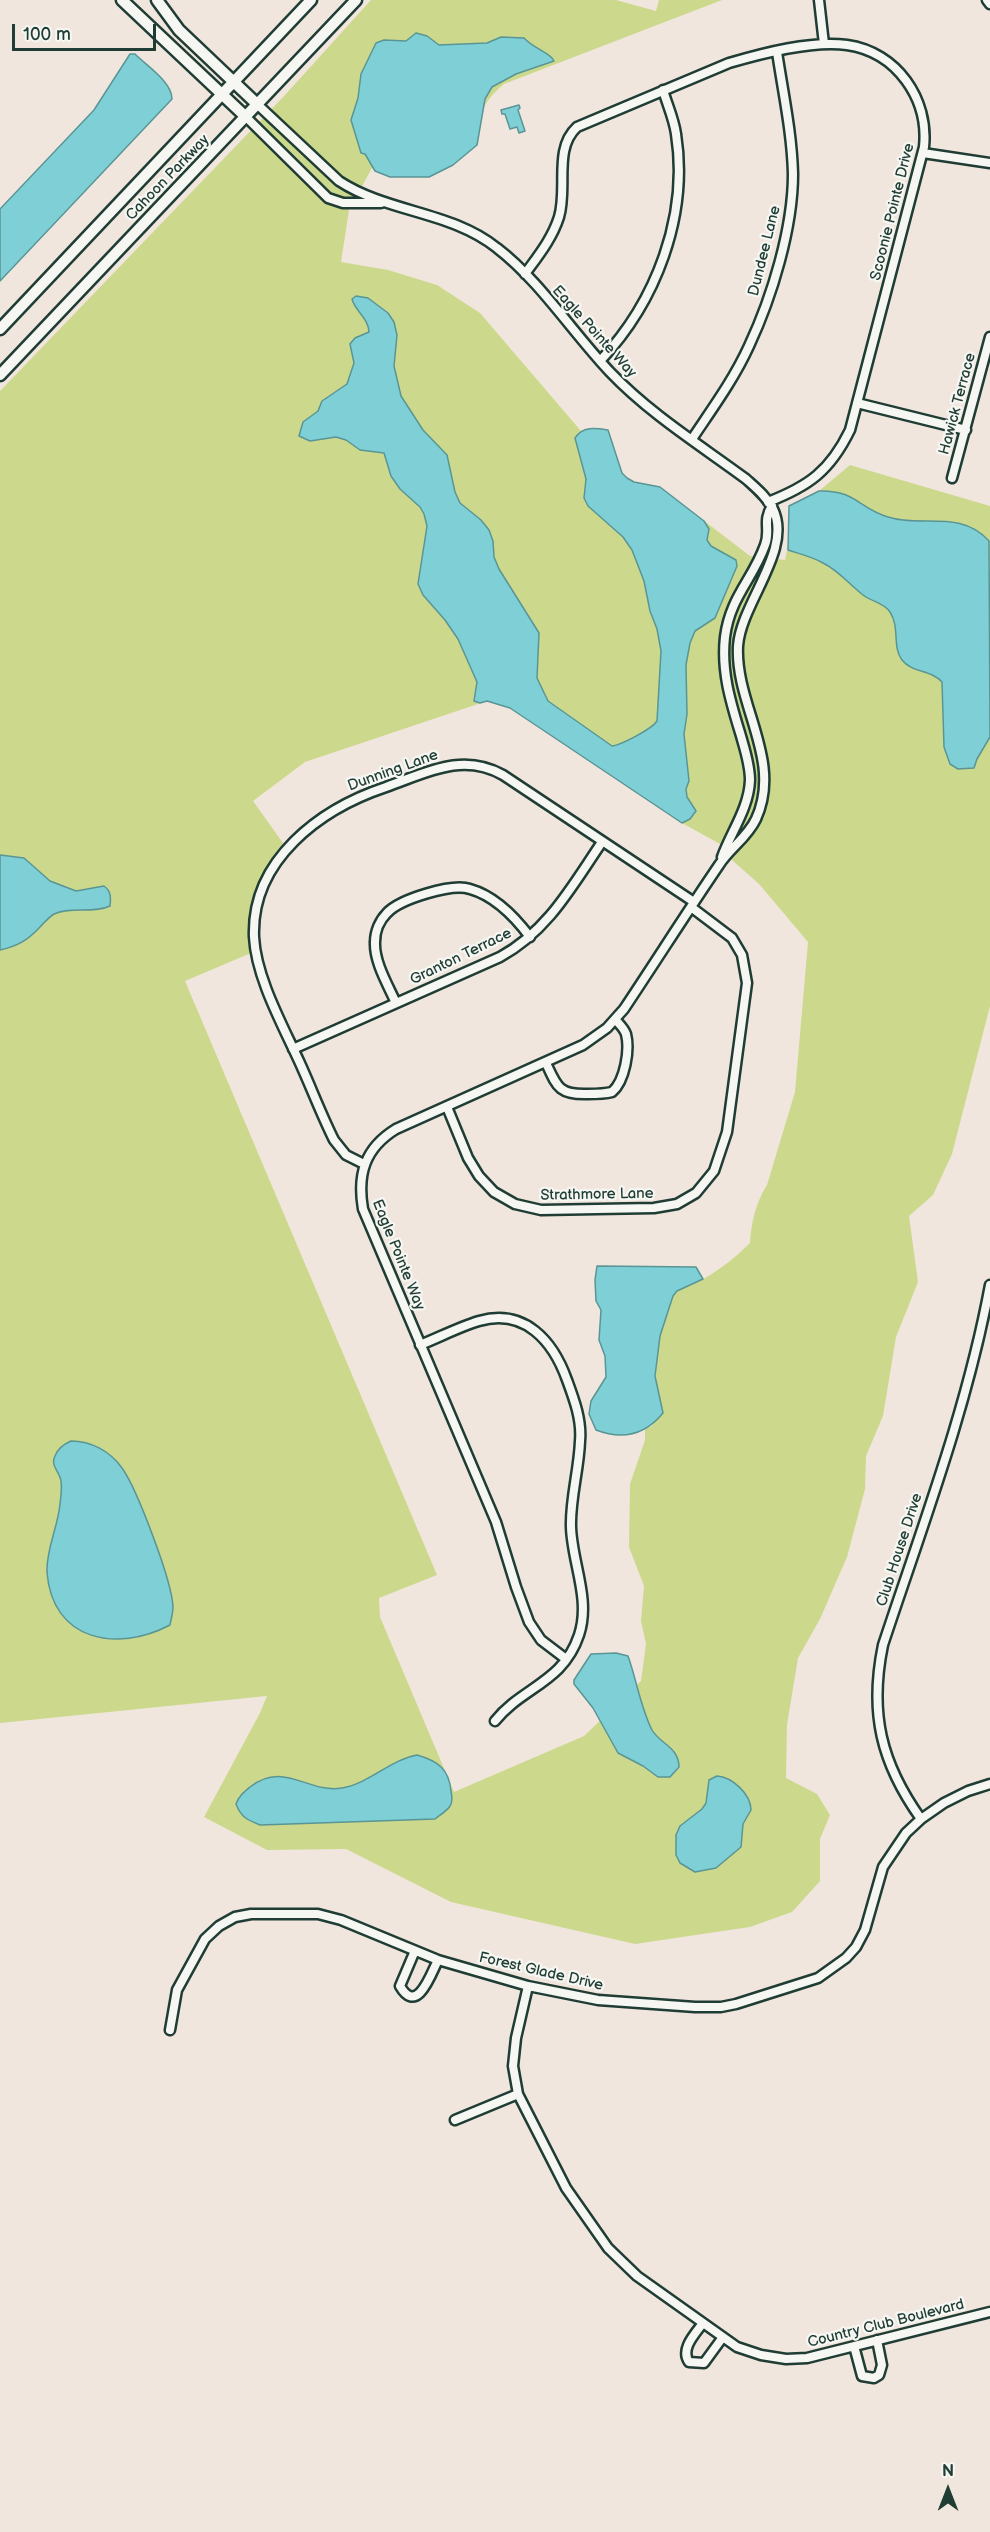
<!DOCTYPE html>
<style>
body{margin:0}
#map{position:relative;width:990px;height:2532px;overflow:hidden;background:#f1e6de;font-family:"Balsamiq Sans",sans-serif}
canvas{display:block}
.north{position:absolute;left:918px;top:2460px;width:60px;height:60px;-webkit-text-stroke:4px #f6f6f2;paint-order:stroke;rotate:0deg;font-size:16px;font-weight:700;line-height:24px;text-align:center;color:#1f3d34}
.north::after{content:'';display:block;margin:auto;width:21px;height:27px;background:#1f3d34;clip-path:polygon(50% 0,100% 100%,50% 72%,0 100%)}
.scale{position:absolute;left:12px;top:24px;width:144px;height:27px;box-sizing:border-box;border:3px solid #1f3d34;border-top:0;padding-left:8px;font-size:18px;line-height:21px;white-space:nowrap;color:#1f3d34;-webkit-text-stroke:4px #f6f6f2;paint-order:stroke}
</style>
<div id="map">
<canvas width="990" height="2532"></canvas>
<div class="north">N</div>
<div class="scale">100 m</div>
</div>
<script>
const c = document.querySelector('canvas').getContext('2d');
c.lineJoin = 'round';
function fillPath(path, color) { c.fillStyle = color; c.fill(path, 'evenodd'); }
function trace(path, color, width, dash) { c.strokeStyle = color; c.lineWidth = width; c.lineCap = dash ? 'butt' : 'round'; c.setLineDash(dash || []); c.stroke(path); }
function write(font, color, halo, rows, align = 'center') {
  c.font = font + ' "Balsamiq Sans",sans-serif'; c.lineWidth = 4.5; c.setLineDash([]); c.textBaseline = 'middle'; c.strokeStyle = halo; c.fillStyle = color; for (const [text, x, y, turn = 0] of rows) {
    c.save(); c.translate(x, y); c.rotate((+turn || 0) * Math.PI / 180); c.textAlign = isNaN(turn) ? turn : align; if (halo) c.strokeText(text, 0, 0); c.fillText(text, 0, 0); c.restore();
  }
}
const green = new Path2D(`
 M371 0H616L656 11 659 0H722L504 84C479 105 481 115 477 145L453 165 429 177H390L372 168 349 210 341 262 388 270 437 285 480 313 581 431 586 429 608 430 622 473 627 478 634 482 660 487 750 556 785 560 790 536 789 506 819 491 850 465 990 506V1006L952 1154 933 1195 909 1216 918 1282 896 1337 883 1416 866 1456 865 1489 847 1557 820 1619 798 1658 787 1725 786 1778 817 1794 830 1815 820 1839V1881L792 1912 750 1927 635 1944 451 1902 346 1849 267 1850 204 1817 260 1713 267 1696 0 1723V391L285 95ZM487 701 510 708 682 823 720 844 733 861 759 884 808 942 795 1092 767 1185C756 1202 751 1223 750 1243 736 1257 722 1268 705 1278 695 1284 680 1286 673 1296L660 1336 655 1376 657 1387 652 1426 645 1429V1440L630 1484 629 1547 644 1586 641 1621 646 1644 641 1681 584 1736 454 1792 380 1617 379 1598 437 1575 185 981 251 953C248 912 256 875 283 843L253 801 305 762Z`);
const water = new Path2D(`
 M416 33 427 36 439 45 487 43 501 37 524 38C534 49 551 53 554 61L516 74 492 87 485 99 477 145 453 165 429 177H390L375 171 365 154 361 153 351 120 358 98 361 74 376 43 384 40 406 41Z
 M130 54H135C147 66 172 82 172 99L0 281V209L94 110Z
 M519 105 520 108 518 110 525 131 519 133 517 127 510 129 505 114H502L501 110Z
 M356 296 368 298 388 313 394 322 397 335 394 366 401 396 423 430 447 455 455 492 460 503 481 520 489 530 493 541 494 557 499 569 539 633 537 678 548 701 612 746C621 745 652 729 657 721L661 651 657 629 650 611 644 581 632 550 623 537 588 506 584 498 586 479 575 438C583 426 595 428 608 430L622 473 627 478 634 482 660 487 704 521 709 529 707 540 711 546 736 560 737 566 715 618 695 631 690 643 686 665 687 714 684 734 689 781 686 789 687 797 696 811 690 819 682 823 510 708 487 701 480 703 474 701 477 682 458 639 445 620 423 595 418 584 427 526 424 514 420 507 400 489 391 476 384 453 360 450 346 440 336 437 310 441 299 436 303 422 318 411 322 401 347 384 354 363 350 344 355 338 369 332C369 319 355 311 352 299Z
 M819 491C856 490 858 508 888 517 921 528 961 509 989 541L990 737 977 759 974 768 958 769 950 764 944 747 942 682C932 670 912 673 902 660 892 647 900 627 890 612 883 602 872 602 863 595 850 585 838 570 823 563 813 557 800 554 788 550L789 506Z
 M0 855 24 858 50 881 76 891 104 886C111 891 111 897 110 906 93 914 71 906 54 914 49 917 44 923 40 927 28 940 18 946 0 950Z
 M597 1266 696 1267 703 1279 677 1291 673 1296 660 1336 655 1376 663 1413C645 1435 622 1440 596 1430L589 1414 591 1401 606 1377 605 1356 599 1340 601 1310 596 1301 595 1280Z
 M71 1441C91 1441 110 1451 122 1468 137 1489 172 1581 173 1607 173 1613 171 1619 170 1625 117 1653 52 1641 47 1572 46 1549 58 1527 60 1504 61 1497 62 1488 61 1481 60 1472 50 1466 55 1456 58 1448 64 1444 71 1441Z
 M616 1653 628 1656C636 1678 641 1709 652 1730 660 1744 679 1747 679 1767L670 1777H658L643 1766 618 1753 593 1708 574 1684V1680L591 1654Z
 M417 1755C438 1761 449 1769 451 1791 452 1796 453 1802 450 1806 447 1811 440 1815 435 1819L260 1825C247 1820 241 1817 236 1804 239 1796 244 1792 250 1787 284 1760 308 1794 342 1788 370 1783 390 1760 417 1755Z
 M717 1776C732 1777 751 1794 751 1810L743 1824 741 1847 716 1868 695 1872 680 1863 676 1855V1835L680 1826 702 1809 706 1803 709 1780Z`);
const minor = new Path2D(`
 M819 0 824 44
 M987 0 990 4
 M258 105 339 181C388 213 451 211 497 248 539 280 573 333 610 372 650 414 700 445 746 479 756 488 767 497 773 509 793 550 741 603 738 646 735 705 783 760 756 819 747 838 730 848 719 865 687 912 656 961 624 1009L607 1028 583 1045 396 1129C365 1148 357 1174 363 1209L496 1522 516 1587 529 1622 541 1640 566 1659
 M246 117 328 198 343 203H381
 M923 153 990 163
 M525 274C538 256 552 239 559 217 568 188 553 149 577 127L729 63C763 53 812 40 847 45 897 52 929 99 924 147L850 430C830 471 809 486 768 502
 M600 361C656 302 689 216 676 134 674 119 667 104 663 90
 M857 403 966 430
 M692 439C712 409 734 379 749 346 772 297 793 228 793 174 792 133 783 92 777 52
 M952 478 990 337
 M722 857C731 832 749 808 750 780 750 765 745 750 741 736 731 703 721 672 725 637 730 597 753 579 765 545 771 530 762 521 772 506
 M396 1003C388 985 374 962 375 942 375 931 380 920 387 913 400 899 452 883 470 889 495 896 515 917 530 937
 M293 1049 500 957C548 931 572 886 602 842
 M546 1063C557 1087 559 1095 588 1094 596 1094 604 1094 612 1092 625 1081 630 1050 626 1034 624 1028 619 1024 615 1019
 M447 1107 468 1158 479 1176 494 1192 515 1204 541 1210 654 1208 677 1204 696 1193 714 1171 727 1132 747 983 742 955 732 938 691 907
 M364 1164 346 1155 334 1140C321 1114 311 1087 299 1061 282 1024 256 977 254 937 251 860 320 809 386 787 426 773 462 752 503 775L694 902
 M420 1345C440 1337 459 1327 479 1321 525 1308 553 1341 567 1380 574 1399 582 1420 580 1441 579 1470 570 1499 571 1527 572 1563 591 1599 579 1635 563 1683 522 1687 495 1721
 M921 1819C881 1763 869 1713 883 1645 922 1527 967 1409 990 1285
 M414 1953 400 1986C417 2016 431 1974 438 1960
 M528 1986 516 2038 513 2066 518 2094 566 2188 608 2248 637 2276 737 2347 761 2355 786 2359 807 2358 990 2312
 M170 2030 177 1990 205 1939 219 1926 235 1917 251 1914H318L341 1920 438 1960 528 1986 598 2000 695 2007H721L736 2004 818 1978 846 1958 856 1947 865 1930 883 1867 906 1833 921 1819 944 1803 968 1791 990 1784
 M455 2120 518 2094
 M703 2323C695 2334 680 2349 689 2362L704 2363 723 2337
 M854 2346 862 2376 874 2378 879 2375 882 2365 877 2340`);
const tertiary = new Path2D(`
 M122 0 246 117
 M157 0 179 30 258 105
 M0 329 311 0
 M0 375 356 0`);
const streetNames = [
 ["Cahoon Parkway",168,178,-46],
 ["Scoonie Pointe Drive",893,212,-76],
 ["Dundee Lane",765,251,-76],
 ["Eagle Pointe Way",594,332,48],
 ["Hawick Terrace",958,404,-75],
 ["Dunning Lane",393,771,-20],
 ["Granton Terrace",461,957,-26],
 ["Strathmore Lane",597,1195,-1],
 ["Eagle Pointe Way",398,1255,68],
 ["Club House Drive",900,1550,-72],
 ["Forest Glade Drive",541,1972,13],
 ["Country Club Boulevard",886,2324,-14]
];
fillPath(green, '#ccd98c');
fillPath(water, '#7fd0d6');
trace(water, '#599595', 1.5);
trace(minor, '#1f3d34', 13);
trace(tertiary, '#1f3d34', 15);
trace(minor, '#f6f6f2', 8);
trace(tertiary, '#f6f6f2', 10);
write('15px', '#1f3d34', '#f6f6f2', streetNames);
</script>
